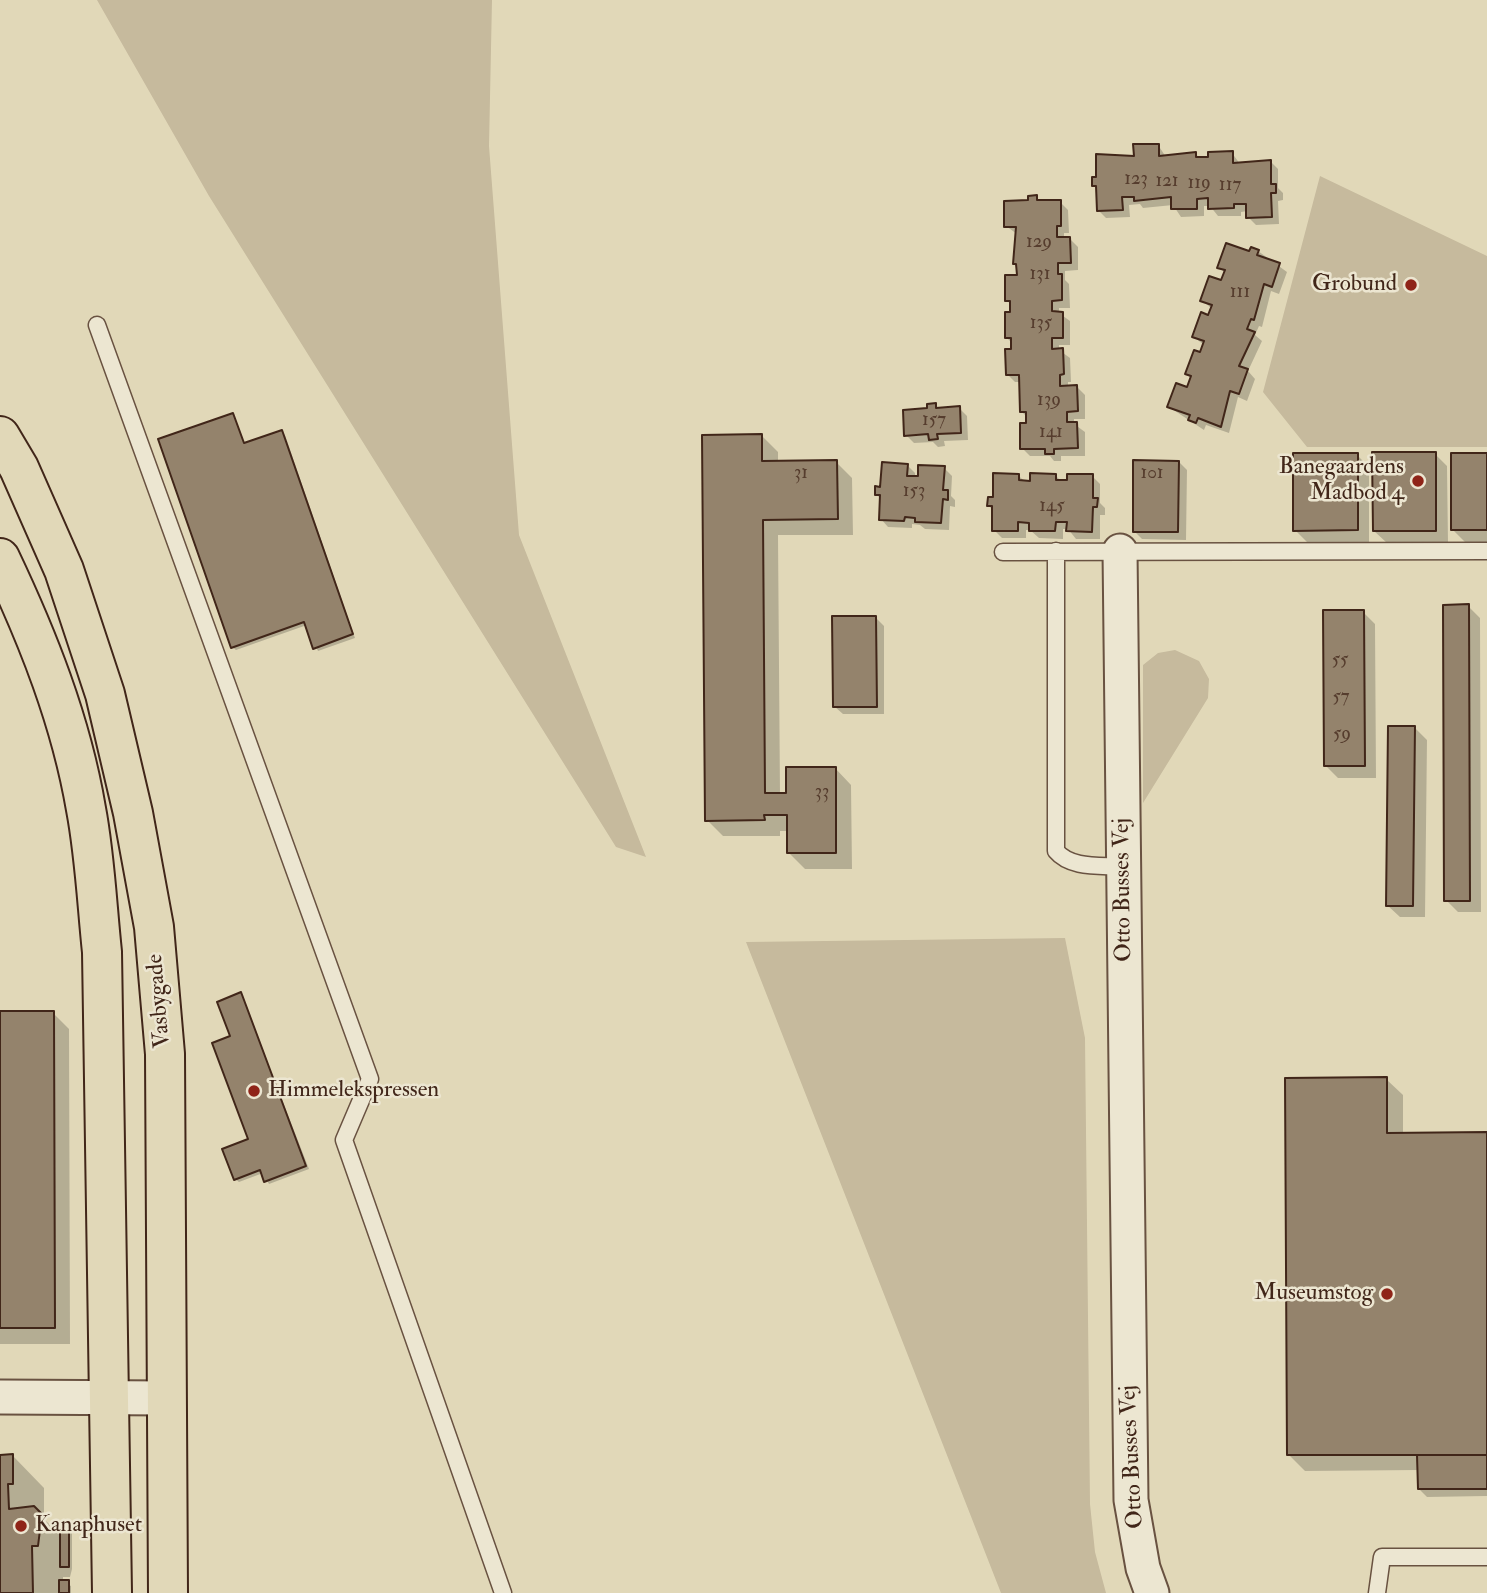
<!DOCTYPE html>
<style>
body{margin:0}
canvas{display:block;background:#e1d8b8}
</style>
<canvas width="1487" height="1593"></canvas>
<script>
const c = document.querySelector('canvas').getContext('2d');
c.lineJoin = 'round';
function fillPath(path, color) { c.fillStyle = color; c.fill(path, 'evenodd'); }
function trace(path, color, width, dash) { c.strokeStyle = color; c.lineWidth = width; c.lineCap = dash ? 'butt' : 'round'; c.setLineDash(dash || []); c.stroke(path); }
function write(font, color, halo, rows, align = 'center') {
  c.font = font + ' "IM FELL Double Pica",serif'; c.lineWidth = 5; c.setLineDash([]); c.textBaseline = 'middle'; c.strokeStyle = halo; c.fillStyle = color; for (const [text, x, y, turn = 0] of rows) {
    c.save(); c.translate(x, y); c.rotate((+turn || 0) * Math.PI / 180); c.textAlign = isNaN(turn) ? turn : align; if (halo) c.strokeText(text, 0, 0); c.fillText(text, 0, 0); c.restore();
  }
}
const green = new Path2D(`
 M97 0H492L489 146 519 535 646 857 616 847 209 196Z
 M1320 176 1487 256V447H1307L1263 392Z
 M1175 650 1199 661 1209 679 1208 698 1143 803V665L1158 653Z
 M1065 938 1085 1038 1090 1504 1095 1552 1106 1593H1001L746 942Z`);
const shadow = new Path2D(`
 M1158 145 1166 157 1196 154 1200 159 1232 153 1240 164 1270 161 1278 169V188L1283 193V200L1278 201 1279 224 1256 225 1248 217V211L1241 212V216H1218L1210 206H1204V216L1181 217 1173 205 1143 208 1140 204 1129 205 1130 217 1106 218 1098 210V190L1094 186Z
 M1036 197 1041 202H1060L1068 210 1069 233H1064V239H1070L1078 247V270L1065 271V280L1069 284 1070 308H1059V313L1070 321V345H1059V350L1070 358 1071 382H1068V387H1077L1085 395V419H1074V424L1085 432V456H1061V461H1054L1050 456H1030L1022 448 1028 425V418L1021 411V382H1015L1007 374 1012 343 1007 338 1012 314V305L1007 301 1018 277 1015 263 1017 234 1006 226Z
 M1258 251 1287 272 1279 294 1271 291 1262 327 1259 326 1255 335 1262 341 1248 371 1255 379 1247 401 1238 397 1229 433 1206 425 1204 430 1169 407 1188 389 1192 379 1187 374 1201 354 1204 345 1194 337 1212 309 1202 300 1222 283 1225 273 1219 267Z
 M935 405 940 409 959 408 967 416 968 440 944 441 945 446 938 447 933 442 914 443 906 435Z
 M232 415 245 445 281 432 285 435 355 638 318 651 307 625 236 650 232 647Z
 M762 436 778 452V463L836 462 852 478 853 535H778L780 795H788L835 768 851 785 852 869H805L789 853 788 831H780V836H723L707 820Z
 M1435 454 1447 466 1448 543H1387L1374 531Z
 M1487 454V542H1465L1453 530Z
 M1357 455 1369 467V542H1307L1295 530Z
 M1179 462 1187 470 1186 540 1142 539 1134 531Z
 M907 465 915 473V478L944 468 952 476 951 496 955 500V507L950 506 949 530 925 529 920 525 912 524V528L888 527 881 519V499L877 495Z
 M1018 475 1025 482 1055 475 1062 482 1092 476 1100 484V503L1105 508V515H1100V539H1076L1068 529H1063V539L1039 538 1030 530H1026V538H1002L994 530V511L989 506Z
 M1468 606 1480 618 1481 912H1458L1446 900Z
 M1363 612 1375 624 1376 778H1338L1326 766Z
 M876 618 884 626V714H843L835 707Z
 M1415 728 1427 740 1425 917H1400L1387 905Z
 M241 994 309 1169 269 1184 263 1173 239 1182 235 1179 250 1140 232 1037Z
 M0 1013H53L69 1029 70 1344H0Z
 M1386 1079 1403 1095V1135L1487 1134V1496L1427 1497 1419 1489V1470L1305 1471 1289 1455Z
 M0 1456H13L44 1488V1516H41L61 1536 68 1525 72 1528V1569L70 1577H63V1582L71 1586V1593H0Z`);
const building = new Path2D(`
 M1133 144H1159V156L1196 152V157H1208V152L1233 151V163L1271 160V184H1276V193H1271L1272 217 1246 218V204H1234V208L1208 209V198L1197 199V209H1171V197L1134 201V197H1122L1123 210 1097 211 1096 186H1092V177H1096V154L1134 156Z
 M1037 195V200H1061V226H1057V237H1070L1071 263H1058V274H1062V300L1052 301V311L1063 312V338H1052V349L1063 348 1064 374 1060 375V386L1077 385 1078 411 1067 412V422H1077L1078 448 1054 449V454H1045V449H1020V423H1026V412H1020L1019 375H1006L1005 349H1011V338H1005V312H1010V301H1005V275H1017L1016 264H1013L1016 227H1004V201L1028 200V196Z
 M1226 243 1249 251 1251 247 1259 250 1257 255 1280 263 1272 287 1264 284 1254 320 1251 319 1247 329 1255 332 1239 366 1248 369 1239 394 1230 391 1221 427 1198 418 1196 423 1188 420 1190 415 1167 407 1176 383 1187 387 1191 376 1185 374 1194 350 1200 352 1204 341 1192 337 1201 312 1208 315 1212 305 1200 301 1209 276 1221 280 1225 270 1217 268Z
 M936 403V408L960 406 961 433 937 434 938 439 929 440 928 434 904 436 903 410 927 408V404Z
 M233 413 244 443 282 430 353 634 313 649 304 622 231 648 158 439Z
 M762 434V461L837 460 838 519 763 520 765 793H786V767H836V853H787V815H764L765 820 705 821 702 435Z
 M1372 452H1436V531H1373Z
 M1293 453H1358V530L1293 531Z
 M1451 453H1487V530H1451Z
 M1133 460 1179 461 1178 532H1133Z
 M882 462 908 464 907 476H918V465L945 466 943 490H948V500L943 499 941 523 915 522V518L905 517 904 521 879 520 880 495H875V486L880 487Z
 M993 473 1019 474V480L1030 481V473L1056 474V480H1067V474H1093V498H1098L1097 507H1093L1092 532 1066 531 1067 522H1056L1055 531H1029V523L1018 522V531H992V506H987L988 497H993Z
 M1469 604 1470 901H1444L1443 605Z
 M1323 610H1364L1365 766H1324Z
 M832 616H876L877 707H833Z
 M1388 726H1415L1413 906H1386Z
 M241 992 306 1166 264 1182 260 1170 234 1180 222 1149 248 1139 212 1043 230 1036 217 1002Z
 M0 1011H54L55 1328H0Z
 M1387 1077V1133L1487 1132V1455H1287L1285 1078Z
 M13 1454V1484H8L9 1509 34 1506 42 1514 38 1546H32L33 1593H0V1455Z
 M1417 1455H1487V1489H1418Z
 M60 1523H69V1567H60Z
 M59 1580H69V1593H59Z`);
const service = new Path2D(`
 M97 325 370 1079 344 1140 503 1593
 M1056 551V851C1071 869 1101 865 1123 867
 M1003 552 1487 551
 M1377 1593 1382 1557H1487`);
const minor = new Path2D(`
 M1120 551 1131 1500 1143 1568 1152 1593
 M0 1397 168 1398`);
const primary = new Path2D(`
 M0 436 19 468 64 570 105 694 133 813 154 927 165 1054 168 1593
 M0 558C38 638 71 721 86 809 95 856 97 905 102 952L112 1593`);
const markers = [
 [1411,285,7,"#8f2418"],
 [1418,481,7,"#8f2418"],
 [254,1091,7,"#8f2418"],
 [1387,1294,7,"#8f2418"],
 [21,1526,7,"#8f2418"]
];
const numberNames = [
 ["123",1136,180],
 ["121",1167,182],
 ["119",1199,184],
 ["117",1230,186],
 ["129",1039,243],
 ["131",1040,275],
 ["111",1240,293],
 ["135",1041,324],
 ["139",1049,401],
 ["157",934,421],
 ["141",1051,433],
 ["31",801,474],
 ["101",1152,474],
 ["153",914,492],
 ["145",1052,507],
 ["55",1340,661],
 ["57",1341,698],
 ["59",1342,735],
 ["33",822,793]
];
const poiNames = [
 ["Grobund",1397,285],
 ["Banegaardens",1404,468],
 ["Madbod 4",1404,494],
 ["Himmelekspressen",268,1091,"left"],
 ["Museumstog",1373,1294],
 ["Kanaphuset",35,1526,"left"]
];
const streetNames = [
 ["Otto Busses Vej",1124,890,-91],
 ["Vasbygade",160,1001,-95],
 ["Otto Busses Vej",1133,1457,-93]
];
fillPath(green, '#c6ba9d');
fillPath(shadow, '#0003');
fillPath(building, '#94836c');
trace(building, '#412619', 2);
trace(service, '#695241', 19);
trace(minor, '#695241', 37);
trace(primary, '#412619', 42);
trace(service, '#ece6d1', 16);
trace(minor, '#ece6d1', 33);
trace(primary, '#e1d8b8', 38);
for (const [x, y, r, color] of markers) { const dot = new Path2D(); dot.arc(x, y, r, 0, 2 * Math.PI); c.fillStyle = color; c.fill(dot); trace(dot, '#ece6d1', 2.5); }
write('19px', '#563d2e', null, numberNames);
write('23px', '#412619', '#ece6d1', poiNames, 'right');
write('23px', '#412619', '#ece6d1', streetNames);
</script>
